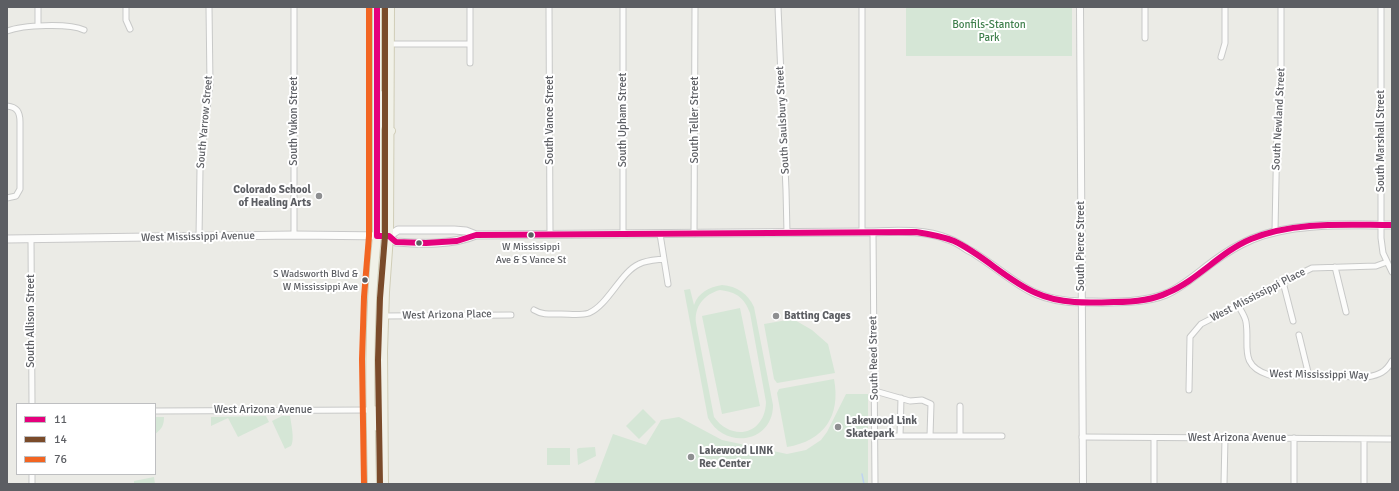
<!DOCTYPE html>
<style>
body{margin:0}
#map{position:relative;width:1399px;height:491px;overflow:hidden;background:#ebebe6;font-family:Signika,sans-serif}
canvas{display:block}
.frame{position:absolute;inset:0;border:8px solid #5c5e63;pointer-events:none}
.legend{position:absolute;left:16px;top:403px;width:140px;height:72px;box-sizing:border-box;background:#fff;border:1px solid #bebfc1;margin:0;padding:5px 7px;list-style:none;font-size:12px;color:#5c5e63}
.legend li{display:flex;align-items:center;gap:8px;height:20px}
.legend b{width:20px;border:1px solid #bebfc1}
</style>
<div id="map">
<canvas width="1399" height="491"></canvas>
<div class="frame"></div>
<ul class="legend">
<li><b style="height:5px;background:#e5007d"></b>11</li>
<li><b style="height:5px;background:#7a4b2a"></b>14</li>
<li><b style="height:5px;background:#f26522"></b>76</li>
</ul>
</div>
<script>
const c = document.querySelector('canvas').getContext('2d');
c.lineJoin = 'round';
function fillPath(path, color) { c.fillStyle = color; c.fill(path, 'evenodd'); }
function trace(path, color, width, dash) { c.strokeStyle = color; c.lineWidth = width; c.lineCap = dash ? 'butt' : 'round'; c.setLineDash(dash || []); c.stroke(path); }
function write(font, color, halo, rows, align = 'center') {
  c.font = font + ' Signika,sans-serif'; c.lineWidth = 4; c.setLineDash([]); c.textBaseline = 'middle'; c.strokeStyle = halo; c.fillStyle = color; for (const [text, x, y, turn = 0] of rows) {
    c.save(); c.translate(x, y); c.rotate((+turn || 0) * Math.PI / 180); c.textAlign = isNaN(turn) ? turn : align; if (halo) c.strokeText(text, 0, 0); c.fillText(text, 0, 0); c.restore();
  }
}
const green = new Path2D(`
 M906 7H1072V56H906Z
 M722 285C737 286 748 294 754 307L773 405C773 443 725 450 708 418L684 290 690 289 694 305C698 293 709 287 722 285ZM720 290C736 292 744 297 750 313L766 402C765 435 732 442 714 417L696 323C694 307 704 294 720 290Z
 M740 308 760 406 722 414 702 316Z
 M793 319 812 330 828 344 835 373 777 383 774 379 764 324Z
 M834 379C841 416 824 441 787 447L777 393 779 389Z
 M846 394H868V484H594L613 434 646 445 661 420 679 417 722 440 787 454 806 450 821 440 827 432Z
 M643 409 656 422 639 439 626 426Z
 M266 416 269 422 238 437 228 418 211 426V417Z
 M282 416H290C291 423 295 440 291 446 290 446 285 449 285 449L272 421Z
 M155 417H164C164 425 162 429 155 434Z
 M595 447 596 456 578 465 577 449 579 448Z
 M547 448H570V465H547Z
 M154 477 155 484H134V481Z`);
const stream = new Path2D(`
 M862 474 864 484`);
const minor = new Path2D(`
 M38 7V26
 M126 7V20L130 29
 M294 7V235
 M470 7V63
 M549 7 550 234
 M778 7 786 190 787 233
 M1145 7V38
 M1381 7V238L1383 253 1392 272
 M7 31C23 25 69 23 84 30
 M390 44H470
 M1221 57 1225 43V7
 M7 106C17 107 20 112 20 122V189L16 196 7 198
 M1275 231 1277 129 1281 102V7
 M862 232V7
 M873 232 875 484
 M623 234V7
 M660 234 668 284
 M694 234 695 7
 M199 237 200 169 210 84 209 7
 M31 239 32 404
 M1335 267 1346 312
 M1283 282 1293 321
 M1238 305C1241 311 1245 316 1246 322 1250 346 1238 365 1269 375L1367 377C1379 375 1386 372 1392 361
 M534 310C542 315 551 314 561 314 570 314 580 316 589 313 608 305 621 272 639 264 647 260 656 260 664 259
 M384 316 511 315
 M1299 335 1309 376
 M1189 390 1190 337 1201 324 1283 282 1312 268 1376 266 1387 262
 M875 391 910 401 922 400 931 404 930 436
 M155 411 370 410
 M875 436H960V406
 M900 436 901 398
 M960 436H1002
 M1082 437 1392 439
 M1294 438V484
 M32 474V484
 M1154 484V438
 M1224 484 1225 438
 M1364 484V439`);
const tertiary = new Path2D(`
 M1080 7 1083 484`);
const secondary = new Path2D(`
 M389 236 396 242C422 244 452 245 476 235L862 232C890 232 921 228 948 239 955 241 961 245 967 249 970 251 974 252 977 255 1016 280 1031 302 1082 302 1106 302 1143 304 1166 294 1183 287 1198 273 1213 262 1225 253 1238 245 1252 239 1293 222 1348 225 1392 225
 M7 239 294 235 389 236 398 230H454L466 231 476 235`);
const primary = new Path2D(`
 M380 95 385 126 386 129 391 131
 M370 410H374L377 412 378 427
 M372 484C370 400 368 319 377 236V7
 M384 484 383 351 385 292 389 236 390 7`);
const bus1 = new Path2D(`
 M377 7V236
 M377 236H389L396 242 426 243 457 241 476 235 916 232C929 234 942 236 954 241 984 255 1006 280 1036 293 1060 304 1088 303 1114 302 1132 302 1151 301 1167 293 1198 280 1220 252 1251 239 1295 221 1345 225 1392 225`);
const bus2 = new Path2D(`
 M380 484 378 360 380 298 385 236V7`);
const bus3 = new Path2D(`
 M364 484 362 359 364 297 369 236V7`);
const markers = [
 [319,196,4,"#8e8f91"],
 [531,235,3.5,"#5c5e63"],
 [419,243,3.5,"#5c5e63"],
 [365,280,3.5,"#5c5e63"],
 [776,316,4,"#8e8f91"],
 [838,427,4,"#8e8f91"],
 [691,457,4,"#8e8f91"]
];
const busNames = [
 ["W Mississippi",531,247],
 ["Ave & S Vance St",531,260],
 ["S Wadsworth Blvd &",358,274,"right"],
 ["W Mississippi Ave",358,287,"right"]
];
const parkNames = [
 ["Bonfils-Stanton",989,25],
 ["Park",989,38]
];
const streetNames = [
 ["South Newland Street",1279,119,-87],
 ["South Vance Street",550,120,-90],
 ["South Upham Street",623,120,-90],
 ["South Teller Street",695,120,-90],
 ["South Saulsbury Street",783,120,-93],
 ["South Yukon Street",294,121,-90],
 ["South Yarrow Street",205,122,-85],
 ["South Marshall Street",1381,141,-90],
 ["West Mississippi Avenue",198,237,-1],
 ["South Pierce Street",1081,246,-90],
 ["West Mississippi Place",1258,295,-27],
 ["West Arizona Place",447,315,-1],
 ["South Allison Street",31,321,-90],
 ["South Reed Street",874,358,-91],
 ["West Mississippi Way",1319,375,1],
 ["West Arizona Avenue",263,410],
 ["West Arizona Avenue",1237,438]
];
const poiNames = [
 ["Colorado School",311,190,"right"],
 ["of Healing Arts",311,203,"right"],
 ["Batting Cages",784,316],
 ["Lakewood Link",846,421],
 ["Skatepark",846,434],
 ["Lakewood LINK",699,451],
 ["Rec Center",699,464]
];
fillPath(green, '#d5e6d6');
trace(stream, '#bfd3f0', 1.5);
trace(minor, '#c8c9c8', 7);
trace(tertiary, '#c8c9c8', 8);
trace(secondary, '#c9c9c9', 9);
trace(primary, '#d0cdb7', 10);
trace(minor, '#fcfcfb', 5);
trace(tertiary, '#fcfcfb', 6);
trace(secondary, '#fcfcfb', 7);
trace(primary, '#f1f1e8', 8);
trace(bus1, '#e5007d', 6);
trace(bus2, '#7a4b2a', 6);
trace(bus3, '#f26522', 6);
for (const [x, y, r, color] of markers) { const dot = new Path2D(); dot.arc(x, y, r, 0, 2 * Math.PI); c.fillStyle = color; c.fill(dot); trace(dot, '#fff', 1.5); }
write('10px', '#5c5e63', '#fff', busNames);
write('11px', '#3f7f4c', '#fff', parkNames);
write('11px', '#5c5e63', '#fff', streetNames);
write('bold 11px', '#5c5e63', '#fff', poiNames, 'left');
</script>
